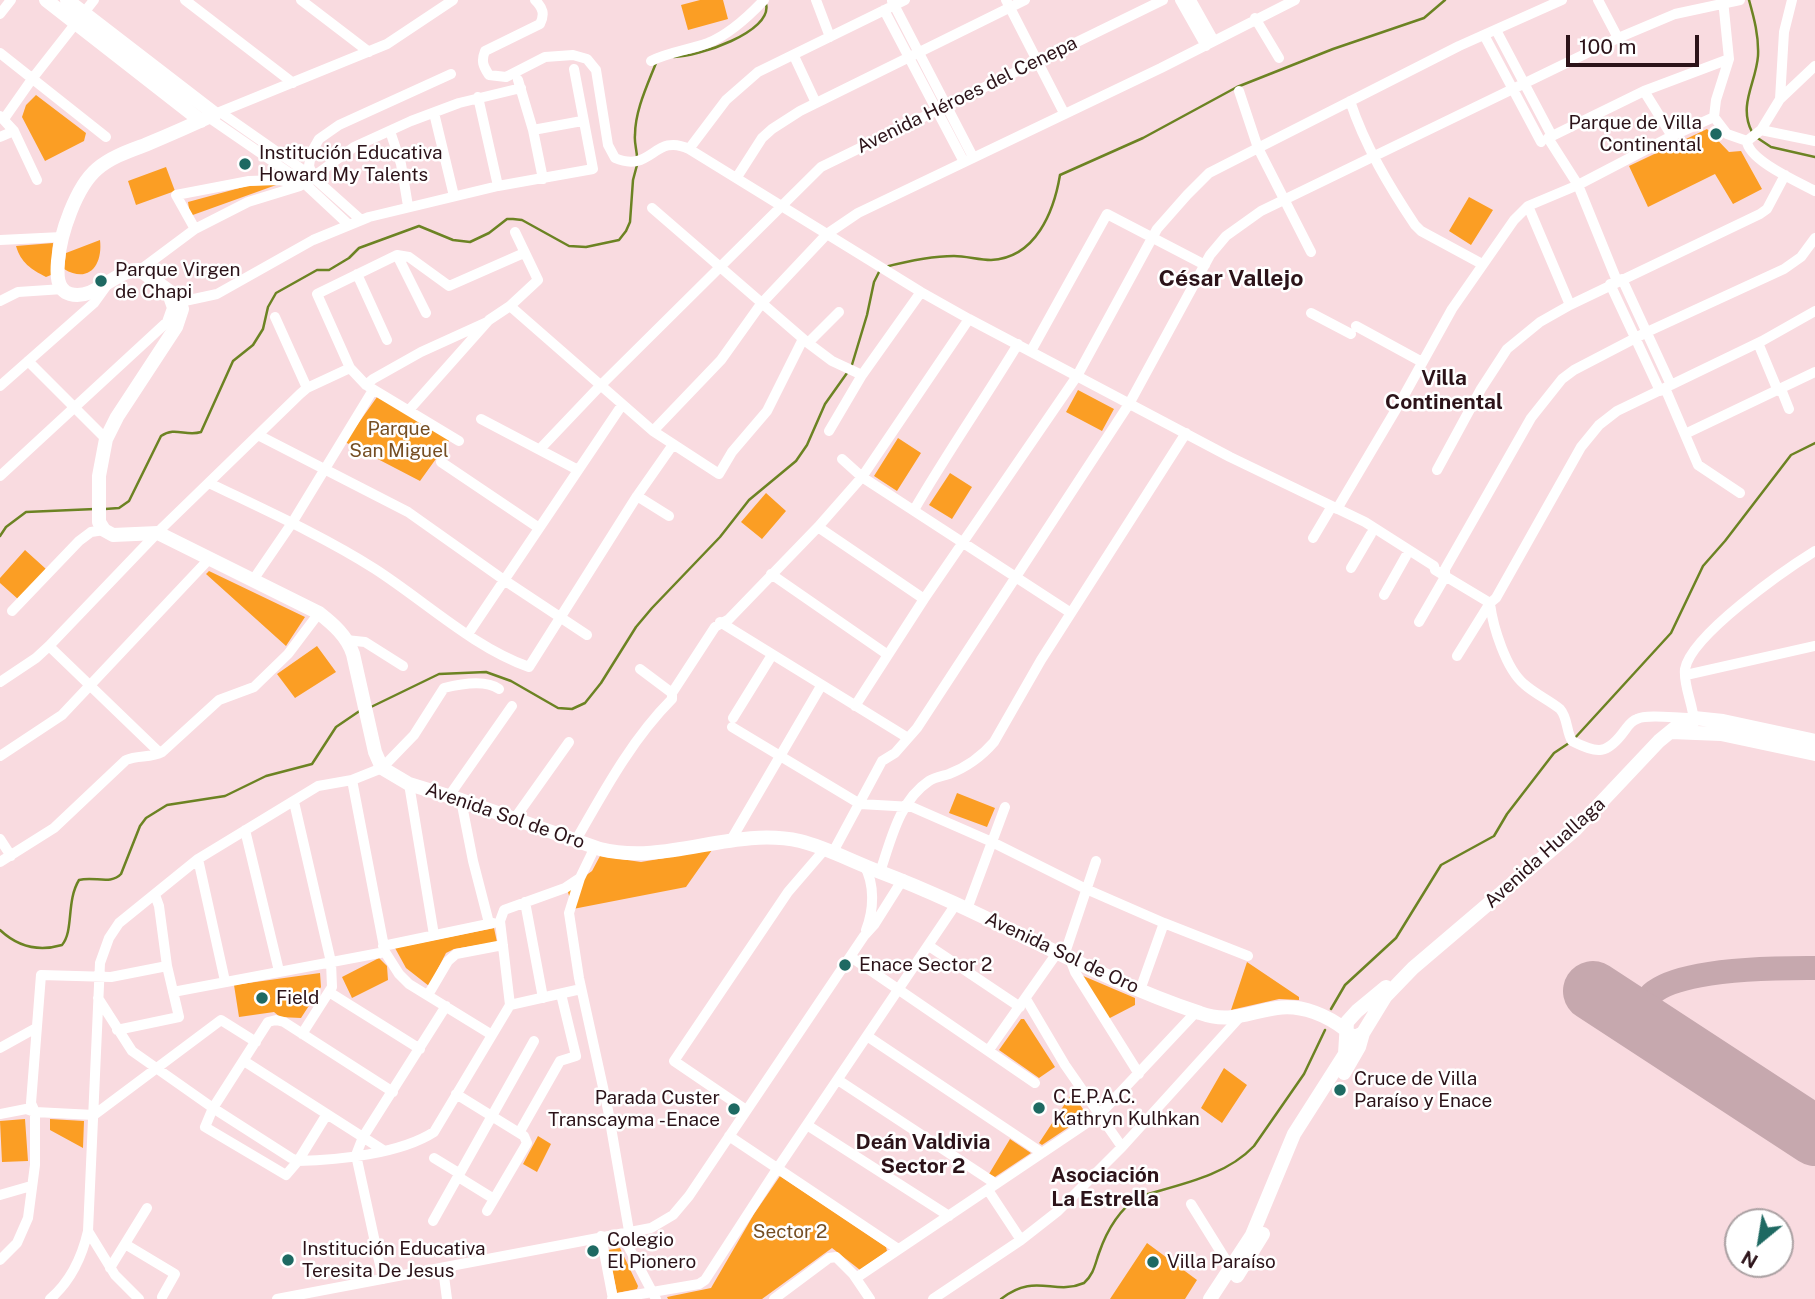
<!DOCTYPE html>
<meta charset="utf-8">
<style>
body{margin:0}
#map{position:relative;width:1815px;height:1299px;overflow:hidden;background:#f9dbe0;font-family:"Public Sans",sans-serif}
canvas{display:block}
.north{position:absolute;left:1724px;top:1208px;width:70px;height:70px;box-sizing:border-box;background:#fff;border:2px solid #aba1a3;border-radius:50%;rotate:210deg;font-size:19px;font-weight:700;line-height:28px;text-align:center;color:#2c1319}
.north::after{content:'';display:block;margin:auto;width:24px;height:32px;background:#1e6962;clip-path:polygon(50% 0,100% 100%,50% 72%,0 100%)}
.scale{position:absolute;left:1566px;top:35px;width:133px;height:32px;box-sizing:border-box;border:4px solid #2c1319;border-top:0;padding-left:9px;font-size:21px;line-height:24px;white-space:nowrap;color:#2c1319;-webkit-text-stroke:5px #fff;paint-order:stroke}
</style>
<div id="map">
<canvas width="1815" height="1299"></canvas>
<div class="north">N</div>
<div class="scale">100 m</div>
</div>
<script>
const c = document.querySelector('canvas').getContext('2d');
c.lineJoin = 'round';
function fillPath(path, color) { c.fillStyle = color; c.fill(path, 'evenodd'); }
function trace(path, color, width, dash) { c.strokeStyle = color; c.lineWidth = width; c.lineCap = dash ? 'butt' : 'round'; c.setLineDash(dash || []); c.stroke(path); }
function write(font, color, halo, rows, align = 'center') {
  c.font = font + ' "Public Sans",sans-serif'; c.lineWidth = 5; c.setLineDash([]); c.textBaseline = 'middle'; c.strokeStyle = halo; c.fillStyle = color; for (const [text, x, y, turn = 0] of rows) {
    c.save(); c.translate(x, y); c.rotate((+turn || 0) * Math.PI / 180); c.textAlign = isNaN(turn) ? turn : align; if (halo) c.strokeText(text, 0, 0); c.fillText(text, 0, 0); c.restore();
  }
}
const green = new Path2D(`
 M700 0H723L728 19 688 30 681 5Z
 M36 95 86 133 84 141 45 161 22 117 26 105Z
 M1707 129 1729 152 1741 151 1762 189 1733 204 1715 174 1648 207 1629 166Z
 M166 167 175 191 136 205 128 181Z
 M279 184 190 216 188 202 247 186Z
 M1469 197 1493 210 1471 245 1449 231Z
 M100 240C103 265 89 284 64 269L66 253Z
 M53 243 51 275 46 277C31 269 21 263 16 246Z
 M1078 390 1114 409 1102 431 1066 412Z
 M377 397 451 438 420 481 345 442Z
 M898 438 921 453 897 491 874 476Z
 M950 473 972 487 952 519 929 505Z
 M766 493 786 511 762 539 741 522Z
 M25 550 46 569 19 600 0 583V578Z
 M209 571 305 617 286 646 206 574Z
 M317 646 336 672 295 698 277 674Z
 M957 793 995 808 987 827 949 813Z
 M712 850 686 887 573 909 567 889 592 871 600 856 641 862Z
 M494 928 497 942 454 949 446 953 429 986 406 968 395 948Z
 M379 958 387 966 388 980 352 998 342 977Z
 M1247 962 1299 997V1000L1279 999 1231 1010Z
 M320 973 321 987 301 1018 280 1017 274 1012 239 1017 234 985Z
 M1081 975 1135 998V1005L1108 1019Z
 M1021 1019H1024L1055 1067 1039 1078 999 1050Z
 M1224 1068 1247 1085 1222 1123 1201 1108Z
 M1072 1093 1087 1115 1042 1145 1039 1143Z
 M25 1119 28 1161 2 1162 0 1121Z
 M50 1119 84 1121 83 1148 50 1130Z
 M538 1136 551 1144 537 1172 523 1164Z
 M1010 1139 1031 1153 995 1177 989 1174Z
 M780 1176 886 1247 887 1251 860 1270 832 1248 762 1299H668L667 1297 711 1288 754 1214Z
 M1147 1243 1197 1280 1185 1299H1110Z
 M620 1248 638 1286 637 1289 617 1293 608 1250Z`);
const stream = new Path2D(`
 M1749 0C1754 18 1759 36 1758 56 1756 83 1738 105 1752 132
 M674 57C697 57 773 32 766 4
 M1756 137 1771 147 1815 157
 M637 158C637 150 634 143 635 135 635 111 647 86 656 63
 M885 267C908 261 930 256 954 256 966 256 979 260 991 260 1036 258 1054 211 1060 175L1143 138 1237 87 1333 49 1424 18 1445 0
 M851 368 867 315 874 282 880 270
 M105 509 119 508 129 501 161 436C175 426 186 437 201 432L233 361 253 345 263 329 268 307 276 293 317 270H329L349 258 359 248 419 226 453 240 470 242 489 233 507 219H513L522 220 569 246 586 247 619 240 626 231 630 222 633 180 637 165
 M0 536 6 527 26 512 95 509
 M371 707 439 674 486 672 511 681 558 708 572 709 585 703 601 683 636 627 652 608 720 537 749 500 796 461 807 445 825 404 847 373
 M1574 739 1671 633 1703 566 1725 541 1791 455 1815 443
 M0 930C18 947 38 952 62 945 74 931 66 901 79 880 94 876 111 885 121 874L140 826 146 818 167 805 225 796 266 776 312 764 336 727 361 710
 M1331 1009 1345 985 1396 938 1441 865 1494 836 1507 814 1554 753 1569 743
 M1001 1299C1035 1272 1054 1296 1084 1283 1094 1274 1095 1264 1099 1253 1107 1230 1119 1210 1138 1197 1177 1185 1225 1177 1254 1146L1304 1074 1325 1030`);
const taxiway = new Path2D(`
 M1653 1030C1602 965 1786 968 1815 968`);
const runway = new Path2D(`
 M1593 991 1815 1136`);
const minor = new Path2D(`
 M185 0 293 83
 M301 0 369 52
 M535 0C543 8 545 14 540 24L485 51C481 61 483 66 489 75L506 77 545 57 573 55 587 59 596 70 608 145 615 158C652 174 654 132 689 149L921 292 969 319 1230 457 1365 522 1434 566 1435 570 1490 603
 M816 0 830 37
 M1006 0 1064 113
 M1180 0 1206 46
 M1191 0 1214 41
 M1598 0 1618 38
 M1723 0 1729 59 1716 100 1714 117 1727 134 1747 141
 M892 1 973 157
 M884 10 964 162
 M0 14 11 0
 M1255 18 1279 58
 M1496 30 1552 136
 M1484 35 1541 142
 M0 53 106 137
 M794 56 816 103
 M651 61C669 52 689 50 708 43 730 34 748 17 764 0
 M518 80 533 130 543 179
 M1239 91 1258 148 1311 252
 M1644 91 1672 136
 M478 97 498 186
 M1780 99 1784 32 1792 0
 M1350 101C1365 146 1389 186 1415 225L1421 231 1482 264
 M220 112 313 177 360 219
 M434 113 454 196
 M215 114 387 44 453 0
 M0 116 14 131 37 180
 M208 117 304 183 348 224
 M4 119 32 79 94 0
 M533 130 582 121
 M1761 130 1815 141
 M390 131 401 164 408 206
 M0 137 14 131
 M1747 141 1761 130 1780 99 1815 66
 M1747 141C1748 160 1798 182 1815 191
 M689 149 726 100 758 72 905 0
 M313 177 354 147 411 121 459 103 521 88
 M737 177 762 138 772 129 800 111 1025 0
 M1528 206 1570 305
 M652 208 808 343 832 361 862 375
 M195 229 176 195 249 181 279 180 306 185 313 177 309 166 311 153 319 139 339 125 451 74
 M0 240 62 237
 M397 255 426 313
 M140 270 195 229 248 202 300 186
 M357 274 387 340
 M1622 279 1671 385
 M1617 281 1578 185 1548 138 1644 91 1729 59
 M1610 284 1660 391
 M0 301 18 292 63 289
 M180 302 217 294 313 240 369 217 498 186 593 169 574 69
 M510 306 653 431 719 474 732 452 767 411 803 339
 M1311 313 1351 334
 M275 317 307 388
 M1356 326 1422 362
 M808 343 839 312
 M1758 343 1778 391
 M1031 351 1107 214 1205 265
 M28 361 106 439
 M366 385 373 379 421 352 487 322
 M0 386 94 303 107 285
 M1665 388 1698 465 1740 493
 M1781 389 1789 409
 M409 410 489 320 510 306 538 280 515 232
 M481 419 578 470
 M653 431 721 360 761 304 827 234 858 213 1161 68 1295 0
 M829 431 862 375 921 292
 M1685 434 1815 372
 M258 435 408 512 504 580 587 635
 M459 441 366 385 350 368 317 294 397 255 409 257 449 286 524 253
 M540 449 599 387 821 167 1163 0
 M842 459 862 477 1071 613
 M441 462 539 528
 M1437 470 1481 389 1507 349 1540 322 1570 305 1760 214 1767 209 1785 175
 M0 476 167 322 172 308 165 288
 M209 483C265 510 323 536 375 569 426 602 473 647 529 667L637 496 672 446
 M637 496 669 516
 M1337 509 1401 401 1452 309 1514 220 1528 206 1578 185 1672 136 1714 117
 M914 510C947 453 984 400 1018 344
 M818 527 924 599
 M1313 538 1332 506
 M1351 568 1371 534
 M771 574 888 655
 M253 580 292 523 373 390
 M1384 595 1406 556
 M1490 604C1493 627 1506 669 1524 684 1535 694 1549 700 1560 709 1568 718 1566 731 1572 741 1598 754 1607 755 1625 730 1628 726 1631 721 1637 719 1647 714 1675 718 1688 718
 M12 611 79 541 91 532 104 530
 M720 622 908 738
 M1419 622 1445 577V569L1531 418 1562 379 1574 370 1647 332 1784 269 1801 257 1815 238
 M468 634 622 405
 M346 640 365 642 403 666
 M49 646 160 753
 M1457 656 1490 603 1496 598 1581 447 1599 425 1617 411 1762 341 1815 311
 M640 669 672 693
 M1686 675 1815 646
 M0 682 36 658 49 646 163 527 300 394 307 388 350 368
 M855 706 924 599 1077 376 1157 229 1187 195 1209 173 1258 148 1459 46 1562 0
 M733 718 772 655
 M1694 723C1694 706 1683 686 1685 669 1691 635 1786 569 1815 551
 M732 727 860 804 912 807 992 842 1086 889 1164 923 1248 956
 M0 756 62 715 210 558
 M352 780 385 952 399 974 409 984 492 1035
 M409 784 434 935
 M449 796 512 706
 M461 800 473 861 489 923
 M294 802 331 962 332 987 302 1034
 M515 818 569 742
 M245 830 279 971
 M0 839 11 856
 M576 840C604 791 632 739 672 699V693L715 627 729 619 818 527 862 477 969 319
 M731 840 821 686
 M833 852 882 761 895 753 917 728 1129 404 1210 255 1226 236 1261 211 1618 38 1675 14 1740 0
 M198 859 225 981
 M0 862 54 828 126 760C138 755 151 758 162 752L219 700 254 687 288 654 319 613
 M864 865C875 884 874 910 866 930
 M880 872C891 840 899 801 929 781 935 777 943 776 949 774 967 767 982 756 994 742L1041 660 1186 433
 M580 878 569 913 579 978 608 1110 629 1231 628 1246 656 1299
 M525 902 543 998
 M967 909 1005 807
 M383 946 493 923
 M929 946 1020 1007
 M1064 956 1096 861
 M851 957 1035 1083
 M1070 959 1075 972 1139 1074
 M1140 990 1164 923
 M173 992 385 952
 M329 992 420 1049
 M428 995 448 961 456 954 503 945
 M98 998 132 1051 213 1108 291 1158 298 1161C338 1160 400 1154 434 1132L510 1005 500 921 504 910 565 888 580 878 595 847
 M1026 999 1065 1065 1122 1147
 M510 1005 581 989
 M117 1030 179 1017 167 966 159 906 155 895
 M867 1036 1042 1153
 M0 1048 36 1028
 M988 1051 1057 953
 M244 1061 383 1150
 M838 1080 996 1184
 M456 1094 524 1136 527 1143 487 1211
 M746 1110 674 1061 788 892 825 849
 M0 1114 26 1109 35 1112 94 1115 221 1020 256 1042
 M327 1114 298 1161 286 1175 205 1127 213 1108 268 1022 276 1020 284 1022 393 1092
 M807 1125 949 1216
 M519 1133 560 1061 576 1056 561 994
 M729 1136 898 1249
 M434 1158 457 1172 460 1178 494 1199
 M988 1190 1021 1240
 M0 1195 31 1186
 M1191 1204 1234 1273
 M433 1221 534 1041
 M88 1231 115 1275 139 1299
 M601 1236 613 1299
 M125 1244 175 1274 162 1297
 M0 1260 17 1243 28 1218 35 1165V1112L31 1103 41 975 111 977 167 966
 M110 1268 147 1208
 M443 1269 447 1299
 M856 1278 1100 1114 1196 1012
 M383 1279 356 1155 363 1137 446 1006
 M50 1299C71 1281 82 1257 88 1231L100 963 109 938 119 923 198 859 318 786 352 780 382 768 414 735 444 688C460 684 485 679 499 689
 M277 1299 651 1228 673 1215 689 1196 864 936 874 925 903 879
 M612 1299 699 1284 705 1280 777 1169 956 904
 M774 1299 829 1258 836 1257 853 1274 870 1299
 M933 1299 1021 1240 1058 1211 1122 1147 1239 1018`);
const major = new Path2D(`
 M46 0 201 121
 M67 0 215 114C192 125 169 135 145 145 129 151 111 157 97 169 76 187 60 234 58 261 57 273 56 290 70 294 96 301 116 268 140 270L177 297 182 309 176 327 117 417 106 439 99 476V522L104 530 113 535 158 533 319 613C333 624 347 636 353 654L375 752 382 768 409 784 461 800 600 849C667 866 733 826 800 841 828 848 853 862 880 872 989 913 1089 976 1200 1013 1230 1024 1248 1012 1277 1008 1302 1004 1328 1016 1346 1030
 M1671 732 1721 734 1815 754
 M1347 1033 1355 1037 1363 1033 1385 997 1413 968 1575 830 1659 741 1681 723 1694 718 1723 721 1815 741
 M1344 1073 1359 1047 1363 1033
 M1237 1276 1263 1234
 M1210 1299 1252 1235 1294 1134 1345 1054 1347 1022 1357 1011 1386 987`);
const markers = [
 [1716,134,7,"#1e6962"],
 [245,164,7,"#1e6962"],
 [101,281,7,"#1e6962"],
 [845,965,7,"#1e6962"],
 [262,998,7,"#1e6962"],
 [1340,1090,7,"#1e6962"],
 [1039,1108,7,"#1e6962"],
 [734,1109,7,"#1e6962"],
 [593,1251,7,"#1e6962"],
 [288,1260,7,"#1e6962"],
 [1153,1262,7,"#1e6962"]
];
const streetNames = [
 ["Avenida Héroes del Cenepa",967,95,-26],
 ["Avenida Sol de Oro",505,816,19],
 ["Avenida Huallaga",1545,853,-42],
 ["Avenida Sol de Oro",1062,953,25]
];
const poiNames = [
 ["Parque de Villa",1702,123,"right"],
 ["Continental",1702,145,"right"],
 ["Institución Educativa",259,153],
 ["Howard My Talents",259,175],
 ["Parque Virgen",115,270],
 ["de Chapi",115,292],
 ["Enace Sector 2",859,965],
 ["Field",276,998],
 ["Cruce de Villa",1354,1079],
 ["Paraíso y Enace",1354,1101],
 ["C.E.P.A.C.",1053,1097],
 ["Kathryn Kulhkan",1053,1119],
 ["Parada Custer",720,1098,"right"],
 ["Transcayma -Enace",720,1120,"right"],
 ["Colegio",607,1240],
 ["El Pionero",607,1262],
 ["Institución Educativa",302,1249],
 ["Teresita De Jesus",302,1271],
 ["Villa Paraíso",1167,1262]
];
const parkNames = [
 ["Parque",399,429],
 ["San Miguel",399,451],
 ["Sector 2",790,1232]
];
const neighbourhoodNames = [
 ["Villa",1444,379],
 ["Continental",1444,403],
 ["Deán Valdivia",923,1143],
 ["Sector 2",923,1167],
 ["Asociación",1105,1176],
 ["La Estrella",1105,1200]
];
const quarterNames = [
 ["César Vallejo",1231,279]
];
fillPath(green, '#fb9e24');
trace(stream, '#6c8323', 2.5);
trace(taxiway, '#c6a8ae', 24);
trace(runway, '#c6a8ae', 60);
trace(minor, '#fff', 10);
trace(major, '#fff', 14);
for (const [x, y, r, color] of markers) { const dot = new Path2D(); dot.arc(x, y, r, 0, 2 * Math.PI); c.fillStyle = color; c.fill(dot); trace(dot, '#fff', 2.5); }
write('19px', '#2c1319', '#fff', streetNames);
write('19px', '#2c1319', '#fff', poiNames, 'left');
write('19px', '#754e23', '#fff', parkNames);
write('bold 21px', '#2c1319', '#fff', neighbourhoodNames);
write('bold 23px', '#2c1319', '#fff', quarterNames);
</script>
